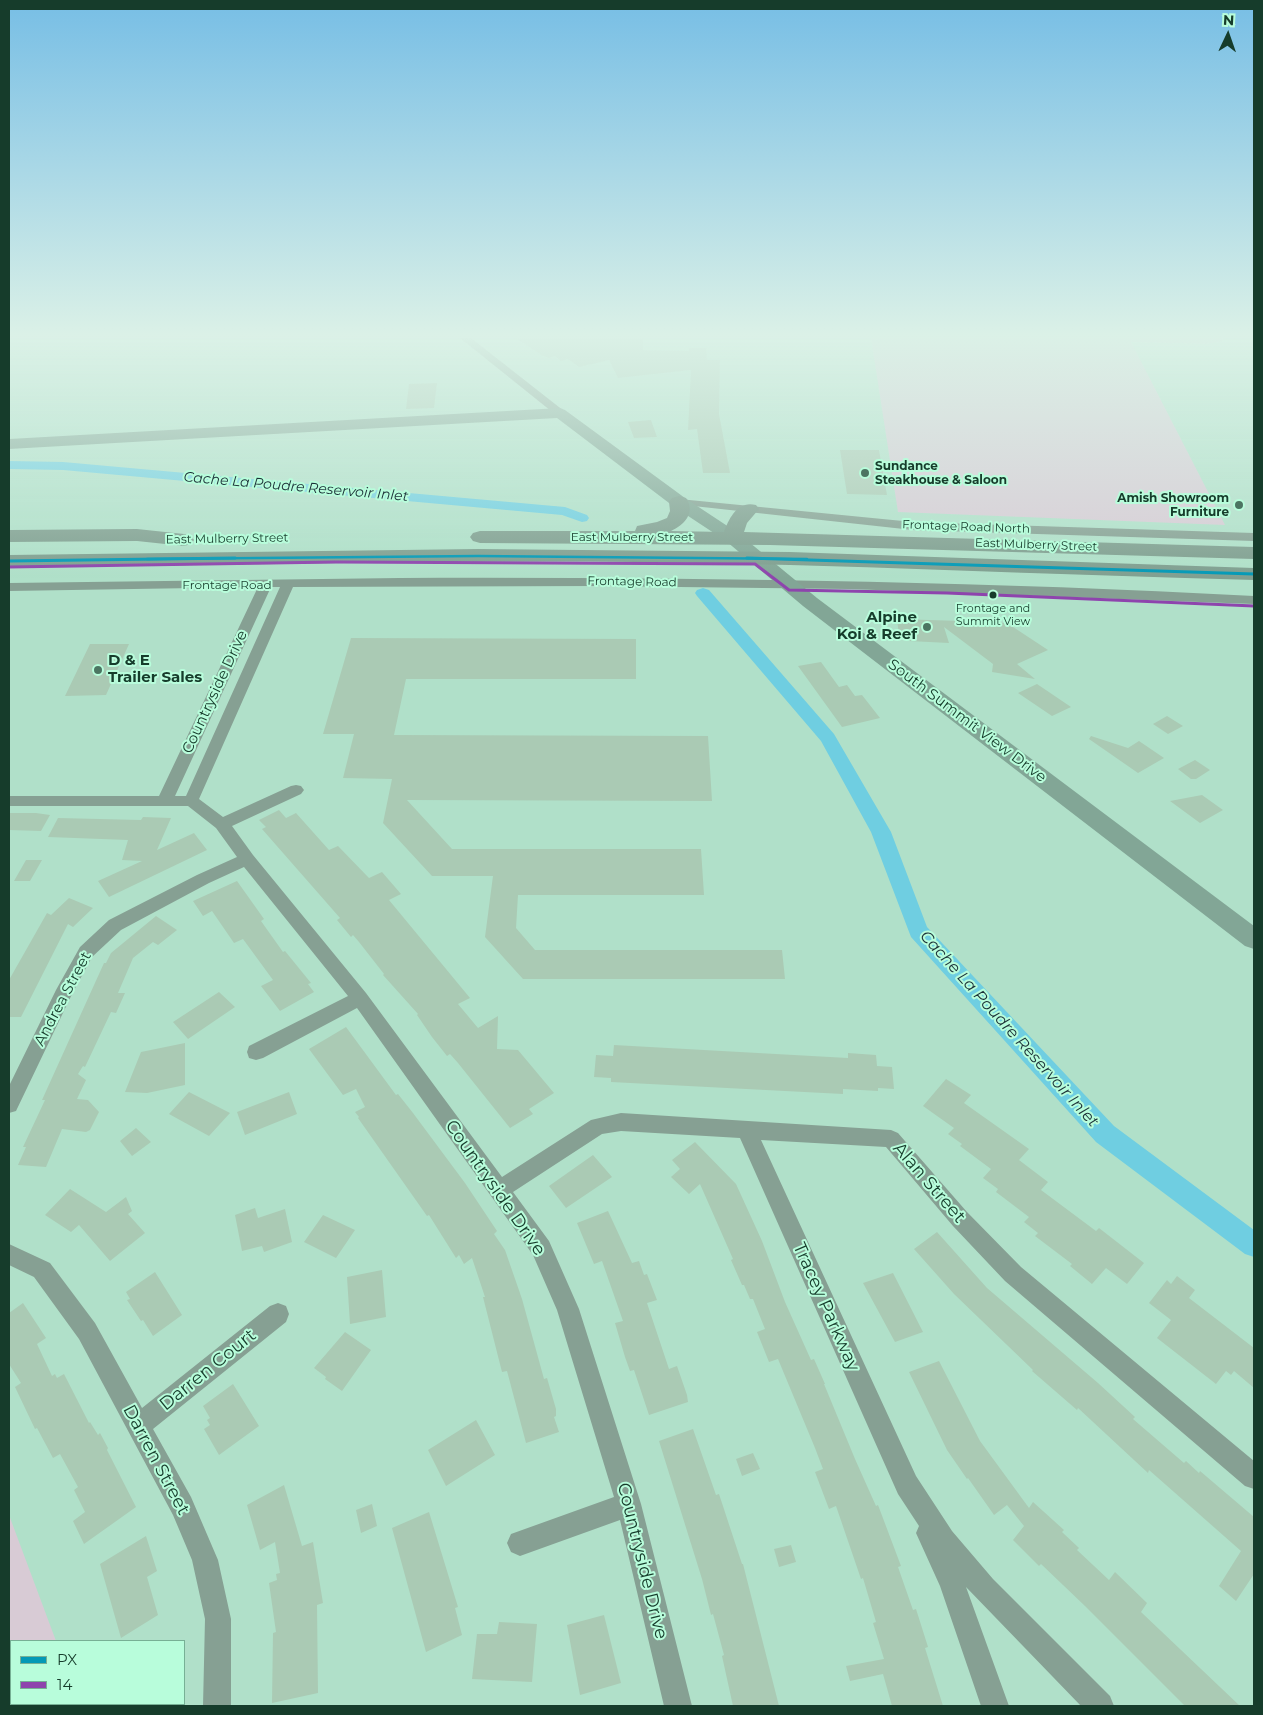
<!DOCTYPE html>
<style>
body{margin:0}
#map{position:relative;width:1263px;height:1715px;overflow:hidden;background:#b0e0c9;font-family:Montserrat,sans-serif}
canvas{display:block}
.frame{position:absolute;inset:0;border:10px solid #163c2b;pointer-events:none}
.legend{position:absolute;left:10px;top:1640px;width:175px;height:65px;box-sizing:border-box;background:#b8fddb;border:1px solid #77b095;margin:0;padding:6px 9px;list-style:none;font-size:15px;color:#163c2b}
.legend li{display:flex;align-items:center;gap:10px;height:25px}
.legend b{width:25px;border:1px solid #77b095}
.north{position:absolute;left:1203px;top:10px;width:50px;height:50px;-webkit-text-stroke:4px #b8fddb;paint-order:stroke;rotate:3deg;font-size:14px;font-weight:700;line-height:20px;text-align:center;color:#163c2b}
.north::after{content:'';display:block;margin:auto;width:18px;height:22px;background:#163c2b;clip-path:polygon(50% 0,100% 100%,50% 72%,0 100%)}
</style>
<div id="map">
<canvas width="1263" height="1715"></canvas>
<div class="frame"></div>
<ul class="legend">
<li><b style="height:6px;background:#0399b6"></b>PX</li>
<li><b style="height:6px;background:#8e44ad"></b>14</li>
</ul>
<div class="north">N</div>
</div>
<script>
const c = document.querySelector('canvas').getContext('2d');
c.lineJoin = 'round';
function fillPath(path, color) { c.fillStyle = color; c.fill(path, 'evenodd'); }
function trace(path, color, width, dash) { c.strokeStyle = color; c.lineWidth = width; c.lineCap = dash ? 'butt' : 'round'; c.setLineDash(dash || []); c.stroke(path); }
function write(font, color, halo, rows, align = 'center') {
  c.font = font + ' Montserrat,sans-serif'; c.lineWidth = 4; c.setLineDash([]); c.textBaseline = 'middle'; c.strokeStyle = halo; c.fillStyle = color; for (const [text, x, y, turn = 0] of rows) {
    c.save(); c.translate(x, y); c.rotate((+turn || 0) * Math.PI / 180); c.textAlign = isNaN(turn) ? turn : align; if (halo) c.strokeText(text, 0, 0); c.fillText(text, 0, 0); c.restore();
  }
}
const green = new Path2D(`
 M871 338H1223L1222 341 1207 344 1131 342 1225 525 898 512Z
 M9 1515 56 1641H11V1704H59V1706H9Z`);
const canal = new Path2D(`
 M9 461 63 462 565 507 587 515 589 518 587 521 582 522 562 515 63 470 9 469Z
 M703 588 709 590 834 734 891 832 927 927 1114 1126 1254 1230V1257L1245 1254 1096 1142 911 937 871 832 821 741 697 596 695 593 697 590Z`);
const building = new Path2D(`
 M516 338H643V350L689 351V348H706L707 360H720L719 414 730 473H703L697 429 688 430 691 370 618 378 609 360 579 367 568 359 561 361 555 356 549 358 541 355Z
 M437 383 434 408 406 409 409 384Z
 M651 420 657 437 634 438 628 422Z
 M840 450H879L887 495 847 494Z
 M960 618 990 619V622L1007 623 1048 650 1017 664 1035 679 992 672 993 664 944 627 949 643 909 641 908 636 899 635 897 619 961 621Z
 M351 638 636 639V679H406L394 735 708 736 712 801 407 800 452 849H701L704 895H518L516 928 535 950H782L785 979H523L485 937 493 876H432L383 823 392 779 343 778 354 734H323Z
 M90 644H129L106 695 65 696Z
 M821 662 839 687 847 685 855 696 862 695 880 718 842 727 798 666Z
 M1037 684 1071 707 1052 716 1018 693Z
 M1167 716 1183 726 1168 734 1153 724Z
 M1091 736 1128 748 1139 741 1164 758 1138 773 1089 739Z
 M1195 760 1210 770 1196 779H1191L1178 769Z
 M1202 795 1223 810 1200 823 1170 801Z
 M279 810 286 818 296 813 329 850 338 846 369 878 382 872 401 894 389 900 470 998 458 1004 478 1028 498 1016 497 1049 518 1050 554 1093 529 1109 533 1114 510 1128 458 1063 450 1054 447 1056 432 1037 417 1015 418 1014 383 975 384 974 359 942 353 935 351 937 337 920 340 918 262 829 266 827 259 820Z
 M9 813H36L50 815 41 831 9 830Z
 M143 817 171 818 157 850 194 833 207 850 109 897 98 881 142 861 122 860 128 840 48 837 58 818 141 820Z
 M26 860H42L30 881H14Z
 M237 881 264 919 261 921 283 952 285 951 311 983 308 984 314 992 280 1011 261 986 273 980 243 939 234 943 212 911 203 916 193 901Z
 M69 898 93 908 73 927 68 924 21 1017H9V980L47 913 51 915Z
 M156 916 177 930 158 945 153 942 133 958 118 993H125L116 1013 111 1012 85 1067 83 1066 78 1074 86 1080 77 1099 88 1100 99 1112 90 1130 86 1132 62 1129 46 1167 18 1165 26 1147H23L45 1100H42L104 963H106L111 953Z
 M219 992 235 1007 188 1039 173 1022Z
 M346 1027 396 1095 398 1094 413 1113 465 1183 497 1231 494 1234 505 1250 522 1299 544 1379 547 1378 556 1409V1416L554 1417 559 1432 526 1443 507 1371 502 1372 483 1297H485L472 1258 464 1264 459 1255 456 1258 429 1215 427 1216 358 1118 359 1117 355 1112 365 1107 356 1089 343 1095 309 1049Z
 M185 1043V1085L147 1093 125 1092 141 1052Z
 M614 1045 848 1058V1053L876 1055 877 1066 892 1067 894 1089 878 1088V1091L843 1089V1094L611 1082V1078L594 1077 596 1055 613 1056Z
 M946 1079 971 1095 964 1103 1029 1149 1019 1160 1048 1182 1041 1190 1096 1231 1099 1228 1144 1263 1127 1284 1106 1268 1092 1284 1070 1266 1072 1264 1035 1236 1038 1233 1024 1222 1029 1217 996 1192 998 1189 983 1178 991 1169 960 1146 962 1144 948 1134 954 1128 923 1106Z
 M189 1092 230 1113 209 1136 169 1114Z
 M289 1092 297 1114 245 1135 237 1112Z
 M136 1128 151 1142 132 1156 120 1141Z
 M695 1142 736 1184 762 1241 785 1302 811 1360 814 1359 825 1384H824L855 1459 876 1506 878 1505 901 1566 898 1567 913 1610 916 1609 928 1647 925 1648 943 1706H892L883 1674 850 1681 846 1666 884 1659 873 1623 876 1622 863 1578 861 1579 836 1506 829 1509 815 1472 823 1469 815 1448 778 1359 769 1362 757 1332 765 1329 753 1299H750L744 1285H742L731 1260 733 1259 700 1184 689 1194 671 1177 680 1169 672 1160Z
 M593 1155 612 1177 566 1208 549 1186Z
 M70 1189 106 1212 126 1197 132 1211 128 1214 145 1233 110 1261 79 1225 71 1232 45 1215Z
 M255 1208 258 1218 285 1209 292 1242 264 1252 262 1246 242 1251 235 1215Z
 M608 1211 632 1263 639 1261 644 1275 647 1274 657 1300 647 1303 669 1369 677 1366 687 1395 688 1402 649 1415 634 1370 630 1371 625 1357 615 1323 623 1321 602 1261 594 1264 577 1223Z
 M323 1215 355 1230 336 1258 304 1242Z
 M937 1232 987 1288 1098 1383 1135 1417 1133 1419 1184 1463 1186 1461 1199 1473 1200 1471 1254 1517V1574L1236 1601 1219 1586 1241 1551 1149 1470 1148 1473 1078 1408 1077 1410 1032 1371 1033 1370 954 1294 914 1249Z
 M382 1270 386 1317 350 1324 347 1277Z
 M155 1272 182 1315 153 1336 143 1320 141 1321 127 1300 130 1299 126 1292Z
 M893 1273 923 1332 895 1342 863 1283Z
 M1177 1276 1195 1290 1189 1298 1254 1348V1388L1234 1371 1231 1375 1226 1371 1216 1384 1157 1338 1171 1320 1149 1303 1167 1280 1171 1284Z
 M23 1303 46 1338 37 1344 52 1376 55 1374 57 1378 64 1374 89 1423 90 1422 98 1435 100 1433 108 1448 107 1450 136 1507 84 1544 73 1521 85 1512 74 1490 78 1487 60 1454 53 1458 37 1428 35 1429 15 1387 21 1383 9 1364V1313Z
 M345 1332 371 1350 342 1391 325 1379 326 1377 314 1368Z
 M939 1361 980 1441 1029 1508 1033 1502 1064 1530 1062 1532 1079 1548 1077 1550 1109 1580 1115 1572 1147 1603 1141 1612 1240 1706H1185L1085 1606 1041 1564 1039 1566 1013 1540 1024 1526 1007 1505 994 1515 968 1478 967 1479 947 1450 909 1372Z
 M233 1384 259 1426 219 1455 204 1429 210 1425 207 1420 210 1418 203 1406Z
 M476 1420 495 1455 446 1486 428 1450Z
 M693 1429 716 1495 719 1494 742 1564H743L779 1706H733L722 1656 724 1655 713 1614 711 1615 702 1579 659 1441Z
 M753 1453 760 1469 742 1476 736 1459Z
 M284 1485 302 1546 313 1542 323 1603 317 1605 318 1693 272 1703 273 1633 276 1632 269 1583 277 1580 276 1574 280 1573 275 1542 260 1550 247 1505Z
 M372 1504 377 1526 361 1533 356 1510Z
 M429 1512 458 1607 455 1608 462 1635 426 1652 392 1528Z
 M146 1536 157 1571 147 1577 158 1615 121 1638 100 1564Z
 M791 1545 796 1562 779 1567 774 1549Z
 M604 1615 621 1683 580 1695 567 1625Z
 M499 1622 537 1624 532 1682 472 1679 477 1634H497Z`);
const street = new Path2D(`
 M460 338H471L564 411 565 413 564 415H556Z
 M679 499 913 522 1254 533V541L913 530 675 504 673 502 675 500Z
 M400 578C685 577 970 581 1254 596V604L849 589 595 586 293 587 199 799 223 817 291 786 296 785 301 786 304 790 301 794 232 826 253 855 366 993 502 1177 591 1120 621 1113 891 1130 898 1133 967 1212 1021 1267 1254 1461V1489L1245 1486 1005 1281 953 1226 886 1147 761 1140 916 1476 952 1531 993 1579 1110 1696 1114 1706H1081L966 1587 1009 1706H981L940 1586 916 1533 919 1526 898 1494 740 1138 621 1131 602 1134 513 1192 549 1241 579 1309 641 1504 692 1706H664L620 1520 520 1556 511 1552 507 1543 511 1534 614 1497 557 1310 533 1255 357 1008 263 1058 256 1060 249 1058 247 1052 249 1046 348 996 244 867 209 883 121 930 92 957 73 992 16 1111 9 1113V1086L56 990 80 947 109 920 197 875 237 857 216 828 188 806H9V796H159L258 587 9 591V583ZM271 587H280L186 796H175Z
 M9 1244 50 1263 95 1323 142 1408 270 1306 278 1303 286 1306 289 1314 286 1322 153 1429 191 1497 218 1560 231 1619V1706H203L205 1619 192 1560 173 1515 79 1339 34 1277 9 1265Z`);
const secondary = new Path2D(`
 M560 408 565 410 685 498 738 533 817 598 1254 926V949L1245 946 803 606 726 541 673 506 557 418 9 449V439Z`);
const highway = new Path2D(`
 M679 496 686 498C696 513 684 525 671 531L724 532C729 518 738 500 756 505L759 509 747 523 744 532 1254 547V559L770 545 480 543 473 541 470 537 473 533 480 531H635L637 526 657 522 667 518 670 511 669 502 672 498Z
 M137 529 184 534 191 536 194 540 191 544 184 546 137 541 9 542V530Z
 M478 549 790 552 1254 568V580C1048 575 841 564 635 562 426 560 217 566 9 567V555Z`);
const bus1Far1 = new Path2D(`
 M147 559 478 556 807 559`);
const bus1 = new Path2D(`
 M747 558 1254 574
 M9 561 235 558`);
const bus2 = new Path2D(`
 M9 567 336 562 755 564 789 590 947 593 1254 606`);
const markers = [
 [865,473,5,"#4c7562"],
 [1239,505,5,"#4c7562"],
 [993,595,4.5,"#163c2b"],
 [927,627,5,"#4c7562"],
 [98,670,5,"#4c7562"]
];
const farBusnames = [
 ["Frontage and",993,609],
 ["Summit View",993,622]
];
const farPoinames = [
 ["Sundance",875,466],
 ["Steakhouse & Saloon",875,480],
 ["Amish Showroom",1229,498,"right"],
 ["Furniture",1229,512,"right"]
];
const farStreetnames = [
 ["Frontage Road North",966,527,2],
 ["East Mulberry Street",632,537],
 ["East Mulberry Street",227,539,-1],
 ["East Mulberry Street",1036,545,2],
 ["Frontage Road",632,582,1],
 ["Frontage Road",227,585]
];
const farWaternames = [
 ["Cache La Poudre Reservoir Inlet",296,487,5]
];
const poiNames = [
 ["Alpine",917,618],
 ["Koi & Reef",917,635],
 ["D & E",108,661,"left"],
 ["Trailer Sales",108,678,"left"]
];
const streetNames = [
 ["Countryside Drive",215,692,-65],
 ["South Summit View Drive",967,721,37],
 ["Andrea Street",63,999,-62]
];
const waterNames = [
 ["Cache La Poudre Reservoir Inlet",1009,1029,48]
];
const nearStreetnames = [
 ["Alan Street",929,1183,49],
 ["Countryside Drive",495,1188,55],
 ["Tracey Parkway",826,1307,66],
 ["Darren Court",208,1370,-39],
 ["Darren Street",156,1460,62],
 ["Countryside Drive",642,1561,76]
];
fillPath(green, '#d8cbd5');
fillPath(canal, '#6fcee1');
fillPath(building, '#aacab4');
fillPath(street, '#86a093');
fillPath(secondary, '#82a696');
fillPath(highway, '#809f90');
trace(bus1Far1, '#0399b6', 2.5);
trace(bus1, '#0399b6', 3);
trace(bus2, '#8e44ad', 3);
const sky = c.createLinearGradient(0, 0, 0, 578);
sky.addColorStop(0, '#77bee5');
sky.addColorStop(0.58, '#dbf1e7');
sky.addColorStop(1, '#dbf1e700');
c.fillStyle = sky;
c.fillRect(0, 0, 1263, 578);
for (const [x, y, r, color] of markers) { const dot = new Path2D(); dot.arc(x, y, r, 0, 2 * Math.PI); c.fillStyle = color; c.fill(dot); trace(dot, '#b8fddb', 2); }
write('11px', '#163c2b', '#b8fddb', farBusnames);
write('bold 12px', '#163c2b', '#b8fddb', farPoinames, 'left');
write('12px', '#163c2b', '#b8fddb', farStreetnames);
write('italic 14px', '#1b3037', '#b8fddb', farWaternames);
write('bold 15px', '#163c2b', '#b8fddb', poiNames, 'right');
write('15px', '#163c2b', '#b8fddb', streetNames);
write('italic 16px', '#1b3037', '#b8fddb', waterNames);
write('18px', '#163c2b', '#b8fddb', nearStreetnames);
</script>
